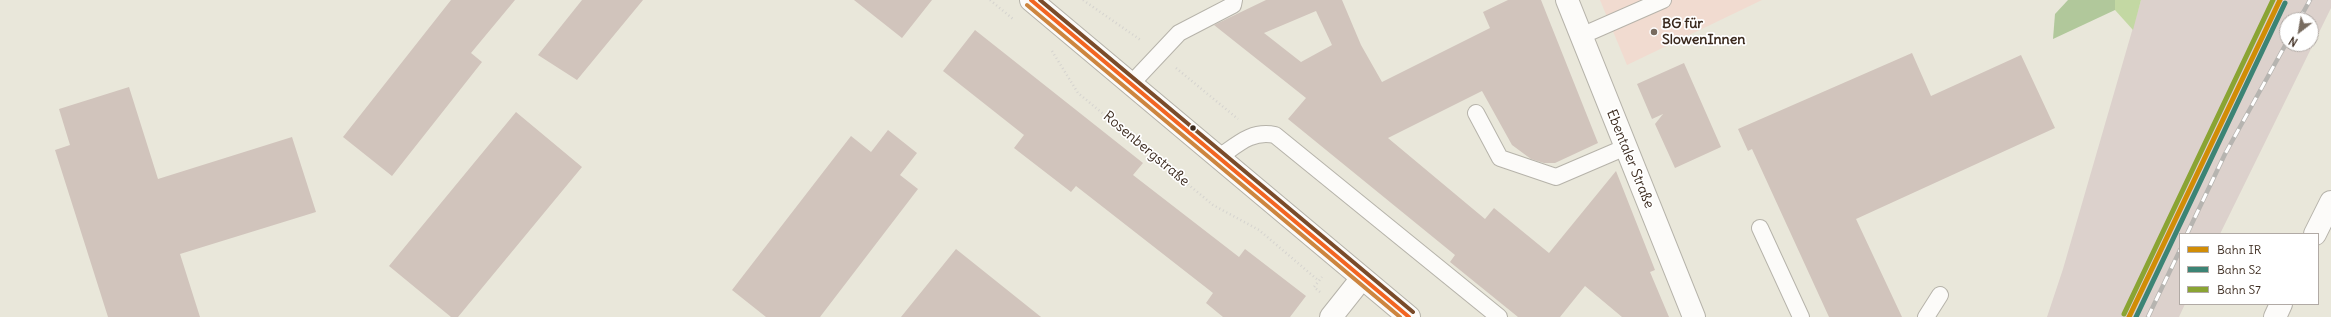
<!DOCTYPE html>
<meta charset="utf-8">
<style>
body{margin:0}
#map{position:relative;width:2331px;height:317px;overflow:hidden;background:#e9e7da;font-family:Delius,sans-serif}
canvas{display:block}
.legend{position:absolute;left:2179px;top:233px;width:140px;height:72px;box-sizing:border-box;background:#fff;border:1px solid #b1aaa5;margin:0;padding:5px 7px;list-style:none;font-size:12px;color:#3b2a1e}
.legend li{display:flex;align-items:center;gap:8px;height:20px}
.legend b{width:20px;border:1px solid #b1aaa5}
.north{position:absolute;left:2279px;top:12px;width:40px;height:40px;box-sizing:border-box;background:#fff;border:1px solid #b1aaa5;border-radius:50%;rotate:211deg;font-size:11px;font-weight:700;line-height:16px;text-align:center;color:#3b2a1e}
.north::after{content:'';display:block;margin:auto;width:14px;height:18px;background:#786c60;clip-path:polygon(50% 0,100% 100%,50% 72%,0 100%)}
</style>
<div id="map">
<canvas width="2331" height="317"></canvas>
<ul class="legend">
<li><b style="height:5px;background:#d18d06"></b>Bahn IR</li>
<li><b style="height:5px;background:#3c8475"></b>Bahn S2</li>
<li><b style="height:5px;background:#8aa433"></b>Bahn S7</li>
</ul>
<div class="north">N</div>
</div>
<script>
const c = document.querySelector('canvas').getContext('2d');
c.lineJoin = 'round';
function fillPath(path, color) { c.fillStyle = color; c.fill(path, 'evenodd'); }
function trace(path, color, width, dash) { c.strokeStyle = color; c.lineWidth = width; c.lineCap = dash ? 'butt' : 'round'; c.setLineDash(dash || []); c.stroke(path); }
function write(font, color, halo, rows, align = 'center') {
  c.font = font + ' Delius,sans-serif'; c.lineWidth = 3.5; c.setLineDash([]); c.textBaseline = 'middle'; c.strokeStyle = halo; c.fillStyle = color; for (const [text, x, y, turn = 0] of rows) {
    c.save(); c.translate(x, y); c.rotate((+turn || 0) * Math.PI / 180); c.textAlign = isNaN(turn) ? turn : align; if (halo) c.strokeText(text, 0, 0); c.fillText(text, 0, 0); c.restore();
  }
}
const built = new Path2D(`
 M1600 0H1762L1627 65Z`);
const industrial = new Path2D(`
 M2141 0H2331V8L2220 234H2180V304H2185L2179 317H2047L2063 269ZM2287 20H2311V44H2287Z`);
const green = new Path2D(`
 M2115 0H2141L2133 30 2115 10Z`);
const forest = new Path2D(`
 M2068 0H2115V10L2053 39 2055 14Z`);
const building = new Path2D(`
 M451 0H515L471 53 482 62 392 176 343 137Z
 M582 0H643L577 80 538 55Z
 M854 0H932L902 38Z
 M1266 0H1342L1361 45 1382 82 1490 28 1483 12 1508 0H1541L1598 143 1555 163H1544L1531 159 1512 145 1482 91 1388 138 1485 219 1494 208 1549 253 1616 171 1655 270 1650 272 1669 317H1622L1585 286 1560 317H1518L1450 262 1455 255 1288 119 1306 98 1214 25ZM1316 11 1332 45 1301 62 1264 33Z
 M975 30 1143 163 1133 175 1239 257 1245 249 1306 296 1290 317H1223L1206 303 1213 293 1076 186 1071 192 1014 148 1024 135 943 71Z
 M1912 53 1931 96 2021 55 2055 128 1856 219 1902 317H1829L1752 149 1748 151 1738 129Z
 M1684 63 1721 147 1675 168 1655 124 1663 114 1652 119 1637 84Z
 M129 87 158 179 292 137 316 212 180 254 200 317H108L55 150 70 145 59 109Z
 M516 112 582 167 458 317H451L389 266Z
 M888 130 917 153 900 175 918 189 820 317H766L732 290 851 136 871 152Z
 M956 249 1041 317H901Z`);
const path = new Path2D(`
 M990 0 1013 19
 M1083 0 1142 41
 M1052 51 1078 93 1213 205 1259 230 1319 281
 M1176 68 1238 119
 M1320 292 1314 287 1322 277`);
const service = new Path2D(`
 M1581 36 1663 0
 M1131 84 1179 33 1233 5 1234 0
 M1476 113 1500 158 1556 177 1626 147
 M1218 158C1237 145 1251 130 1275 135L1499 317
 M1760 228 1801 317
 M1926 317 1940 295`);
const minor = new Path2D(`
 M1567 0 1694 317
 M1331 317 1362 278`);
const tertiary = new Path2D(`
 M2315 234 2331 202
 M2275 317 2281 304`);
const primary = new Path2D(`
 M1031 0 1409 317`);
const rail = new Path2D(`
 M2299 20 2310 0
 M2187 234 2225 154 2287 42
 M2148 317 2180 250`);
const bus1 = new Path2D(`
 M1031 0 1409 317`);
const bus2 = new Path2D(`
 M1027 5 1400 317`);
const bus3 = new Path2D(`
 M1040 0 1413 312`);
const rail1 = new Path2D(`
 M2129 317 2280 0`);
const rail2 = new Path2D(`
 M2136 317 2285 3`);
const rail3 = new Path2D(`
 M2124 314 2273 0`);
const markers = [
 [1654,32,4,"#786c60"],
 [1193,128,3.5,"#3b2a1e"]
];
const poiNames = [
 ["BG für",1662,24],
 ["SlowenInnen",1662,40]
];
const streetNames = [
 ["Rosenbergstraße",1146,149,40],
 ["Ebentaler Straße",1630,159,68]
];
fillPath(built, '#f1dbd0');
fillPath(industrial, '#dcd1cc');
fillPath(green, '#c3d8a3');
fillPath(forest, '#b1c89b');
fillPath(building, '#d1c4bc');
trace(service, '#b6b3aa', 18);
trace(minor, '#b6b3aa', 24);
trace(tertiary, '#b6b3aa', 24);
trace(primary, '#b6b3aa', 24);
trace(path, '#d5d3cf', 2.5, [1, 3]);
trace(service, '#fcfbf9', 16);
trace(minor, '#fcfbf9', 22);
trace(tertiary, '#fcfbf9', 22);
trace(primary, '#fcfbf9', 22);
trace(rail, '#b6b4b0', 4.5);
trace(rail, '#fff', 3, [9]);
trace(bus1, '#f26522', 4);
trace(bus2, '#cd853f', 4);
trace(bus3, '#7a4b2a', 4);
trace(rail1, '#d18d06', 5);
trace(rail2, '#3c8475', 5);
trace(rail3, '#8aa433', 5);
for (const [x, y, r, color] of markers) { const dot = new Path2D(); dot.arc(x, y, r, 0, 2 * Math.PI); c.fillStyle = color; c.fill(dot); trace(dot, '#fff', 1.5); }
write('bold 14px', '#3b2a1e', '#fff', poiNames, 'left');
write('14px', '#3b2a1e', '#fff', streetNames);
</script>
